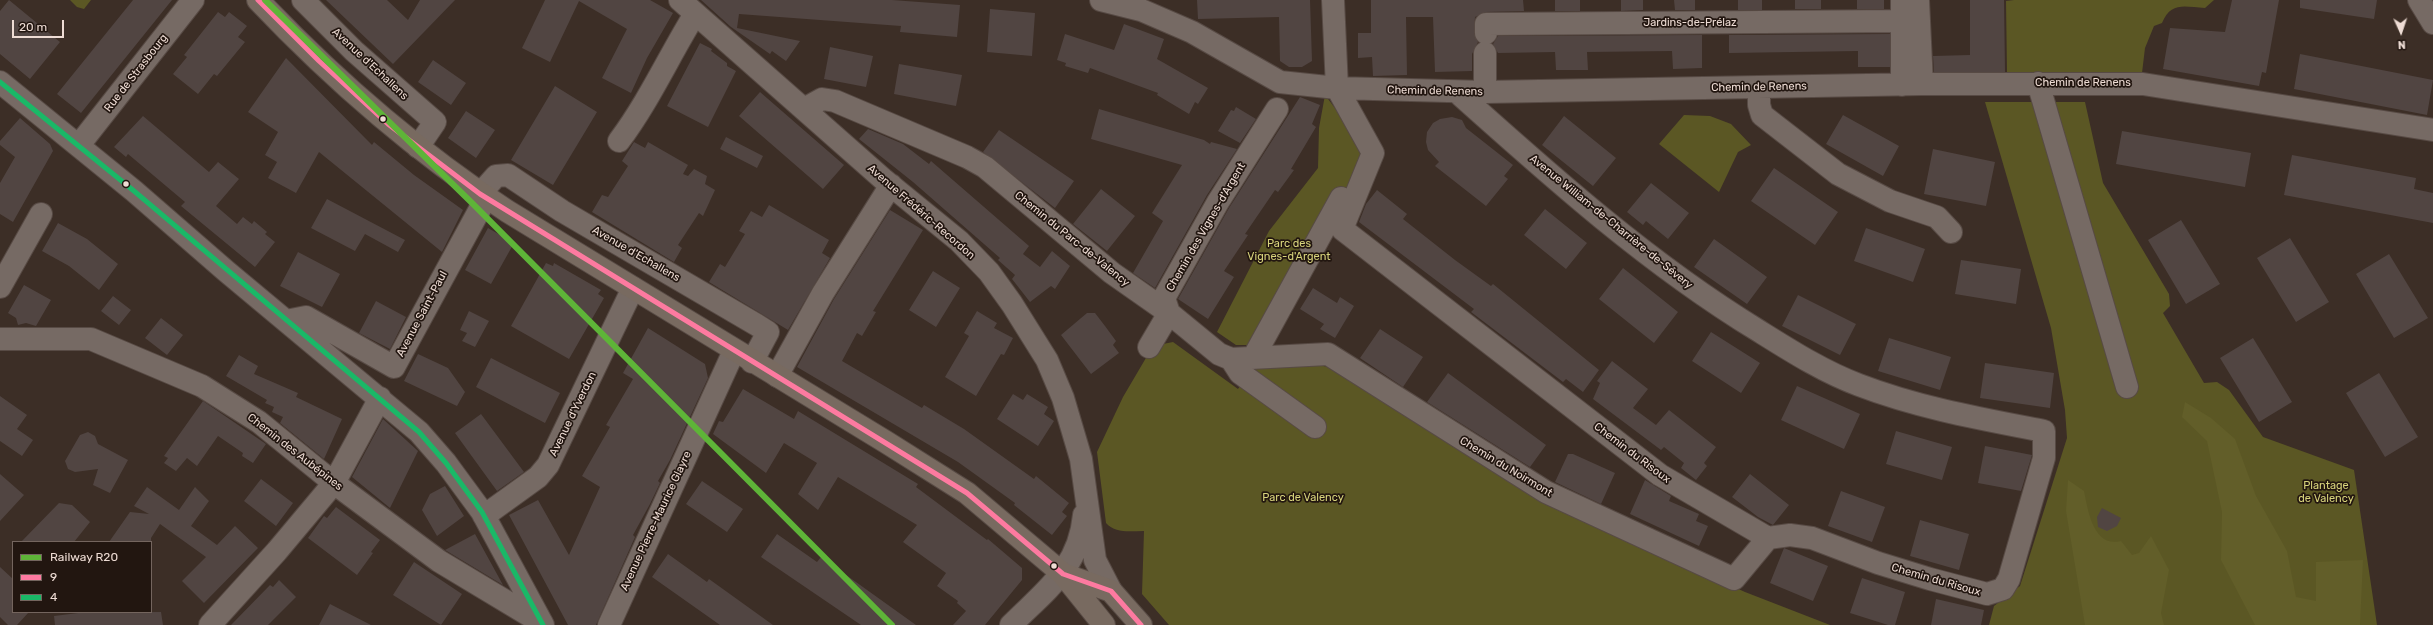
<!DOCTYPE html>
<meta charset="utf-8">
<style>
body{margin:0}
#map{position:relative;width:2433px;height:625px;overflow:hidden;background:#3c2e26;font-family:Rubik,sans-serif}
canvas{display:block}
.legend{position:absolute;left:12px;top:541px;width:140px;height:72px;box-sizing:border-box;background:#221610;border:1px solid #74655e;margin:0;padding:5px 7px;list-style:none;font-size:12px;color:#eedcd4}
.legend li{display:flex;align-items:center;gap:8px;height:20px}
.legend b{width:20px;border:1px solid #74655e}
.north{position:absolute;left:2381px;top:12px;width:40px;height:40px;-webkit-text-stroke:3px #221610;paint-order:stroke;rotate:177deg;font-size:11px;font-weight:700;line-height:16px;text-align:center;color:#eedcd4}
.north::after{content:'';display:block;margin:auto;width:14px;height:18px;background:#eedcd4;clip-path:polygon(50% 0,100% 100%,50% 72%,0 100%)}
.scale{position:absolute;left:12px;top:20px;width:52px;height:18px;box-sizing:border-box;border:2px solid #eedcd4;border-top:0;padding-left:5px;font-size:12px;line-height:14px;white-space:nowrap;color:#eedcd4;-webkit-text-stroke:3px #221610;paint-order:stroke}
</style>
<div id="map">
<canvas width="2433" height="625"></canvas>
<ul class="legend">
<li><b style="height:5px;background:#5eb438"></b>Railway R20</li>
<li><b style="height:5px;background:#fd7aa0"></b>9</li>
<li><b style="height:5px;background:#1ab867"></b>4</li>
</ul>
<div class="north">N</div>
<div class="scale">20 m</div>
</div>
<script>
const c = document.querySelector('canvas').getContext('2d');
c.lineJoin = 'round';
function fillPath(path, color) { c.fillStyle = color; c.fill(path, 'evenodd'); }
function trace(path, color, width, dash) { c.strokeStyle = color; c.lineWidth = width; c.lineCap = dash ? 'butt' : 'round'; c.setLineDash(dash || []); c.stroke(path); }
function write(font, color, halo, rows, align = 'center') {
  c.font = font + ' Rubik,sans-serif'; c.lineWidth = 3.5; c.setLineDash([]); c.textBaseline = 'middle'; c.strokeStyle = halo; c.fillStyle = color; for (const [text, x, y, turn = 0] of rows) {
    c.save(); c.translate(x, y); c.rotate((+turn || 0) * Math.PI / 180); c.textAlign = isNaN(turn) ? turn : align; if (halo) c.strokeText(text, 0, 0); c.fillText(text, 0, 0); c.restore();
  }
}
const green = new Path2D(`
 M70 0H91L84 9 77 7Z
 M2014 0H2214L2205 8C2185 7 2171 1 2162 23L2154 26 2145 48 2142 73 2007 72 2006 1Z
 M1325 95 1366 149 1349 190 1266 345H1236L1217 332 1269 231 1318 168 1319 128Z
 M1985 102H2085L2103 183 2169 294 2170 306 2163 313 2204 383 2217 382 2229 390 2263 437 2354 470 2377 625H1989L1994 606 2020 586 2067 438 2065 410 2051 328Z
 M1684 115 1710 116 1731 124 1751 145 1738 152 1719 192 1659 144Z
 M1173 342 1238 389 1252 369 1320 365 1338 370 1543 500 1745 592 1830 625H1169L1142 594 1144 531C1130 531 1116 534 1106 523L1097 452 1123 397 1153 346Z`);
const forest = new Path2D(`
 M2185 402 2211 418 2235 439 2256 496 2287 551 2296 597 2316 601V562L2363 560 2360 625H2255L2221 560 2222 512 2207 441 2182 417Z
 M2068 480 2084 491C2088 510 2093 548 2121 541L2132 555 2139 553 2151 536 2169 570 2161 613 2164 625H2085L2066 511Z`);
const building = new Path2D(`
 M9 0 60 42 30 79 0 54V11Z
 M133 0H172L81 113 57 94Z
 M326 0H387L408 20 420 0H455L393 64Z
 M545 0H650L673 13 647 58 631 93 602 78 627 29 579 1 550 62 522 48Z
 M701 0H892L960 5 957 37 900 32 901 26 739 14 737 28 800 41 786 61 772 51 770 54 731 27Z
 M1197 0H1310L1312 61 1302 67H1289L1280 61 1279 17 1198 19Z
 M1371 0H1523L1524 11 1486 12 1475 17 1474 33 1478 42 1472 54V71L1435 72 1433 17H1406L1407 75 1373 76 1372 57 1358 58V33H1371Z
 M1555 0H1580V11H1555Z
 M1621 0H1643V10L1621 11Z
 M1674 0H1695V10H1675Z
 M1738 0H1762V10H1738Z
 M1795 0H1821V9H1795Z
 M1857 0H1884V9H1857Z
 M1970 0H2004L2005 72H1934L1933 56 1970 55Z
 M2232 0H2279L2266 73 2262 72 2259 86 2163 69 2170 28 2225 32Z
 M2300 0H2377L2374 19 2300 8Z
 M990 9 1035 13 1032 56 987 52Z
 M218 12 225 17 229 12 247 26 238 37 245 42 217 76 214 74 198 94 173 74 187 57 184 55Z
 M1124 24 1164 39 1157 59 1208 88 1198 104 1195 102 1189 114 1157 95 1158 93 1090 68 1088 73 1065 66 1066 63 1057 60 1065 34 1114 50Z
 M1890 34V67H1858V51L1729 53V35Z
 M1702 35V68L1673 69 1672 51 1587 52 1588 70H1556L1555 52 1498 53 1493 44 1498 36Z
 M700 43 712 49 711 51 727 63V66L736 71 708 127 667 106Z
 M830 47 873 56 866 87 824 79Z
 M2300 54 2433 80 2427 115 2294 89Z
 M286 58 372 145 374 142 414 175 463 210 442 252 319 152 296 193 268 178 277 162 265 155 278 132 248 112Z
 M433 60 466 83 451 105 418 82Z
 M899 64 962 75 956 106 894 94Z
 M555 86 597 112 553 185 511 160Z
 M760 92 844 165 823 189 739 116Z
 M1300 97 1320 105 1312 124 1316 127 1291 169 1294 170 1278 192 1275 190 1245 234 1248 235 1224 271 1234 277 1208 319 1178 299 1229 208Z
 M1236 107 1256 119 1240 143 1218 131 1231 110 1234 111Z
 M1099 109 1204 140 1210 144 1211 142 1237 149 1207 195 1155 288 1133 273 1163 221 1152 213 1182 165 1091 139Z
 M466 111 495 130 476 158 448 138Z
 M1843 115 1899 146 1883 176 1826 144Z
 M143 116 209 172 218 162 239 179 216 206 237 224 243 217 252 224 254 221 267 232 265 234 275 242 255 267 181 206 185 202 128 154 126 157 114 147Z
 M1564 116 1616 158 1593 186 1542 145Z
 M1452 117 1462 120 1466 128 1513 165 1504 176 1508 179 1486 206 1435 166 1439 162 1428 150 1426 142 1427 132 1433 123 1440 119Z
 M20 118 50 144 53 151 13 222 0 214V183L15 157 0 145V141Z
 M868 129 903 144 929 164 931 161 1029 246 1023 254 1040 267 1052 251 1070 266 1055 289 1051 286 1030 302 1012 279 1015 275 998 260 1000 258 913 182 859 139Z
 M999 130 1074 181 1055 208 983 152Z
 M2122 131 2251 153 2245 187 2116 164Z
 M726 137 763 156 757 168 720 149Z
 M634 142 645 148 648 142 688 165 683 174 688 176 694 169 707 176 705 184 715 190 703 216 699 213 678 245 682 248 674 262 592 212 602 195 608 197 628 166 622 161Z
 M1933 149 1995 162 1986 206 1924 194Z
 M2292 155 2416 178 2414 189 2433 193V223L2284 195Z
 M1774 168 1838 212 1815 245 1751 201Z
 M1651 183 1689 213 1668 239 1646 221 1643 225 1627 212Z
 M1101 189 1135 216 1107 251 1073 224Z
 M1377 190 1407 214 1403 219 1455 260 1491 286 1493 284 1599 370 1583 392 1566 379 1563 382 1471 312 1474 309 1359 222 1366 204Z
 M327 199 405 240 398 252 365 234 355 251 311 228Z
 M769 205 829 240 822 253 830 258 788 330 709 282 720 264 725 267 745 234 739 231 751 211 762 217Z
 M1545 209 1587 243 1566 269 1524 235Z
 M890 210 923 230 873 311 876 312 862 336 857 333 842 361 922 408 924 405 964 429 1034 479 1036 476 1069 503 1062 512 1067 516 1052 535 1014 505 1015 503 958 462 797 367 834 299Z
 M2181 220 2220 284 2186 304 2148 240Z
 M58 223 87 239 118 264 99 290 69 266 42 251Z
 M488 228 514 243 491 284 465 270Z
 M1866 228 1925 249 1913 282 1854 261Z
 M2290 238 2329 302 2296 322 2257 258Z
 M1714 239 1767 277 1747 304 1694 267Z
 M298 252 340 274 322 307 280 286Z
 M2389 254 2428 318 2394 338 2356 274Z
 M1961 260 2021 269 2016 304 1955 294Z
 M546 263 553 266 554 263 601 290 598 294 604 298 569 359 511 326Z
 M1623 268 1678 312 1654 343 1599 299Z
 M933 271 960 288 936 327 909 310Z
 M24 285 51 300 36 326 26 323 18 325 16 318 8 313Z
 M1313 288 1337 303 1340 297 1354 306 1335 338 1320 329 1324 324 1300 309Z
 M1798 295 1856 324 1840 355 1782 326Z
 M113 296 131 310 119 325 101 311Z
 M376 301 406 317 390 349 359 333Z
 M469 311 489 321 475 347 462 341 467 333 460 330Z
 M977 311 997 323 994 328 1013 338 1004 355 1001 354 976 396 945 377 969 336 964 333Z
 M1087 313H1095L1105 326 1116 341 1113 345 1119 353 1091 374 1061 335Z
 M161 318 183 335 167 355 145 338Z
 M648 328 705 364 708 378 670 460 658 481 660 483 650 504 633 535 635 537 596 625H568L509 515 538 500 569 555 600 487 582 476 610 427 606 425 633 379 623 373Z
 M1380 329 1423 357 1403 387 1360 358Z
 M1711 332 1760 363 1741 393 1692 361Z
 M1889 338 1951 357 1940 390 1878 371Z
 M2253 338 2292 402 2259 422 2220 358Z
 M418 354 448 368 465 392 457 406 404 381Z
 M239 355 258 366 254 374 298 393 296 397 342 419 324 459 280 423 283 417 272 412 274 407 265 403 267 400 226 376Z
 M491 358 560 393 545 423 476 387Z
 M1612 361 1648 389 1633 408 1656 425 1669 410 1716 447 1704 463 1707 466 1696 480 1681 468 1684 463 1664 447 1661 450 1593 399 1600 383 1597 381Z
 M1985 363 2054 373 2050 408 1980 398Z
 M1448 373 1546 445 1530 467 1427 402Z
 M2379 373 2418 437 2385 457 2346 393Z
 M1797 386 1860 414 1844 449 1781 420Z
 M743 389 794 419 798 411 918 484 916 487 987 540 988 539 1022 568V580L985 625H953L966 611 957 603 958 601 937 586 946 573 903 542 917 525 838 477 818 510 798 494 817 463 784 443 766 473 713 434 719 421 723 422Z
 M1013 394 1023 400 1027 394 1048 407 1044 414 1054 421 1038 446 997 419Z
 M0 396 27 415 17 429 33 440 22 456 0 441Z
 M203 401 266 444 253 463 242 456 243 453 218 436 197 466 187 458 176 471 164 463 168 458 164 456Z
 M481 414 524 472 497 491 455 433Z
 M383 419 418 451 390 508 352 477Z
 M1896 431 1952 447 1942 480 1886 464Z
 M88 432 95 436 98 444 128 460 110 493 93 485 98 469 75 472 68 469 65 461 80 435Z
 M1985 446 2032 455 2021 491 1978 483Z
 M1568 454H1573L1615 473 1601 504 1555 482Z
 M0 474 24 495 0 521Z
 M1750 474 1789 505 1773 525 1758 517 1732 497Z
 M261 479 293 503 276 526 244 501Z
 M1645 480 1671 496 1669 501 1699 514 1696 521 1708 526 1699 546 1630 514Z
 M702 481 743 509 727 532 686 504Z
 M445 486 464 516 437 536 422 510 430 494Z
 M147 487 179 510 195 487 209 501 191 526 217 545 235 526 258 548 204 603 182 581 206 557 160 524 151 538V542H109L130 512 149 514 134 506Z
 M1841 491 1885 507 1872 542 1828 526Z
 M59 503 72 505 90 522 74 542H21Z
 M336 507 380 540 371 552 373 553 357 575 308 538 324 516 327 518Z
 M2102 508 2121 518 2117 526 2107 531 2098 527 2097 517Z
 M1920 520 1969 534 1959 570 1910 556Z
 M475 534 503 585 445 550Z
 M777 534 817 562 821 557 916 625H861L761 557Z
 M1784 548 1828 566 1813 601 1770 583Z
 M668 554 707 582 709 579 773 625H720L652 577Z
 M414 562 462 594 441 625 393 595Z
 M0 567 13 579V612H29L17 625H8L0 617Z
 M1862 578 1905 592 1895 625H1888L1850 613Z
 M279 580 296 597 268 625H231L270 585 273 587Z
 M1936 599 1984 610 1981 625H1931Z
 M330 604 371 625H319Z
 M86 612H161L163 625H55L54 616Z`);
const minor = new Path2D(`
 M303 0 354 51 435 122 418 147
 M680 0 883 179 959 241 989 272 1012 304 1047 360 1063 398 1081 459 1095 560 1111 591
 M1101 0 1141 10 1192 32 1280 82 1337 88 1485 92 1922 84H2143L2433 130
 M1333 0 1337 88 1373 153 1342 229 1660 475 1768 538 1790 535 1812 538 1878 563 1930 579 1987 594 2003 589 2009 579 2044 458V431C1982 419 1919 408 1859 385 1824 372 1791 351 1759 331 1649 264 1553 178 1457 92
 M1902 0V85
 M1918 0 1922 84
 M2419 0 2433 23
 M1486 33V24L1902 21
 M0 82 134 191 226 271 419 432 446 463 482 512 543 625
 M2038 83 2127 387
 M1759 88V105L1762 115 1838 174 1890 201 1937 217 1951 232
 M1485 92V53
 M804 109 822 99 835 101 967 157 985 167 1112 273 1169 313 1219 354 1231 359 1240 373 1315 427
 M619 141C649 101 669 56 695 14
 M79 145 193 0
 M480 194 496 176 508 175 562 211 757 325 768 332 752 362
 M0 287 41 214
 M286 321 306 317 394 367 486 198
 M0 339H91L202 386 259 422 334 483 439 561 542 623
 M1149 347 1169 313 1164 298 1218 202 1277 109
 M1253 358 1341 198
 M1231 359 1328 354 1546 492 1734 579 1768 538
 M777 376 823 293 891 185
 M484 516 538 477 548 465 633 288
 M210 625 277 551 334 483 380 398
 M609 625 734 351
 M1011 625C1046 590 1079 568 1084 515`);
const major = new Path2D(`
 M258 0C333 79 416 151 507 211L886 442 967 493 1063 574 1104 625
 M1063 574 1111 591 1141 625`);
const bus1 = new Path2D(`
 M258 0 319 61 388 124 480 194 967 493 1063 574 1111 591 1141 625`);
const bus2 = new Path2D(`
 M0 82 134 191 419 432 446 463 482 512 543 625`);
const rail1 = new Path2D(`
 M265 0 473 204 892 625`);
const markers = [
 [383,119,3.5,"#eedcd4"],
 [126,184,3.5,"#eedcd4"],
 [1054,566,3.5,"#eedcd4"]
];
const streetNames = [
 ["Jardins-de-Prélaz",1690,23],
 ["Avenue d'Echallens",370,64,43],
 ["Rue de Strasbourg",136,73,-52],
 ["Chemin de Renens",2083,83],
 ["Chemin de Renens",1759,87,-1],
 ["Chemin de Renens",1435,91,1],
 ["Avenue Frédéric-Recordon",921,212,41],
 ["Avenue William-de-Charrière-de-Sévery",1611,222,39],
 ["Chemin des Vignes-d'Argent",1206,227,-60],
 ["Chemin du Parc-de-Valency",1072,239,39],
 ["Avenue d'Echallens",636,254,30],
 ["Avenue Saint-Paul",422,314,-62],
 ["Avenue d'Yverdon",573,414,-64],
 ["Chemin des Aubépines",295,452,38],
 ["Chemin du Risoux",1632,453,37],
 ["Chemin du Noirmont",1506,467,31],
 ["Avenue Pierre-Maurice Glayre",656,521,-65],
 ["Chemin du Risoux",1936,580,16]
];
const parkNames = [
 ["Parc des",1289,244],
 ["Vignes-d'Argent",1289,257],
 ["Plantage",2326,486],
 ["de Valency",2326,499],
 ["Parc de Valency",1303,498]
];
fillPath(green, '#5b5724');
fillPath(forest, '#625e29');
fillPath(building, '#514542');
trace(minor, '#574a44', 24);
trace(major, '#574a44', 24);
trace(minor, '#766a64', 22);
trace(major, '#786a60', 22);
trace(bus1, '#fd7aa0', 5);
trace(bus2, '#1ab867', 5);
trace(rail1, '#5eb438', 6);
for (const [x, y, r, color] of markers) { const dot = new Path2D(); dot.arc(x, y, r, 0, 2 * Math.PI); c.fillStyle = color; c.fill(dot); trace(dot, '#221610', 1.5); }
write('11px', '#eedcd4', '#221610', streetNames);
write('11px', '#d8d47c', '#221610', parkNames);
</script>
